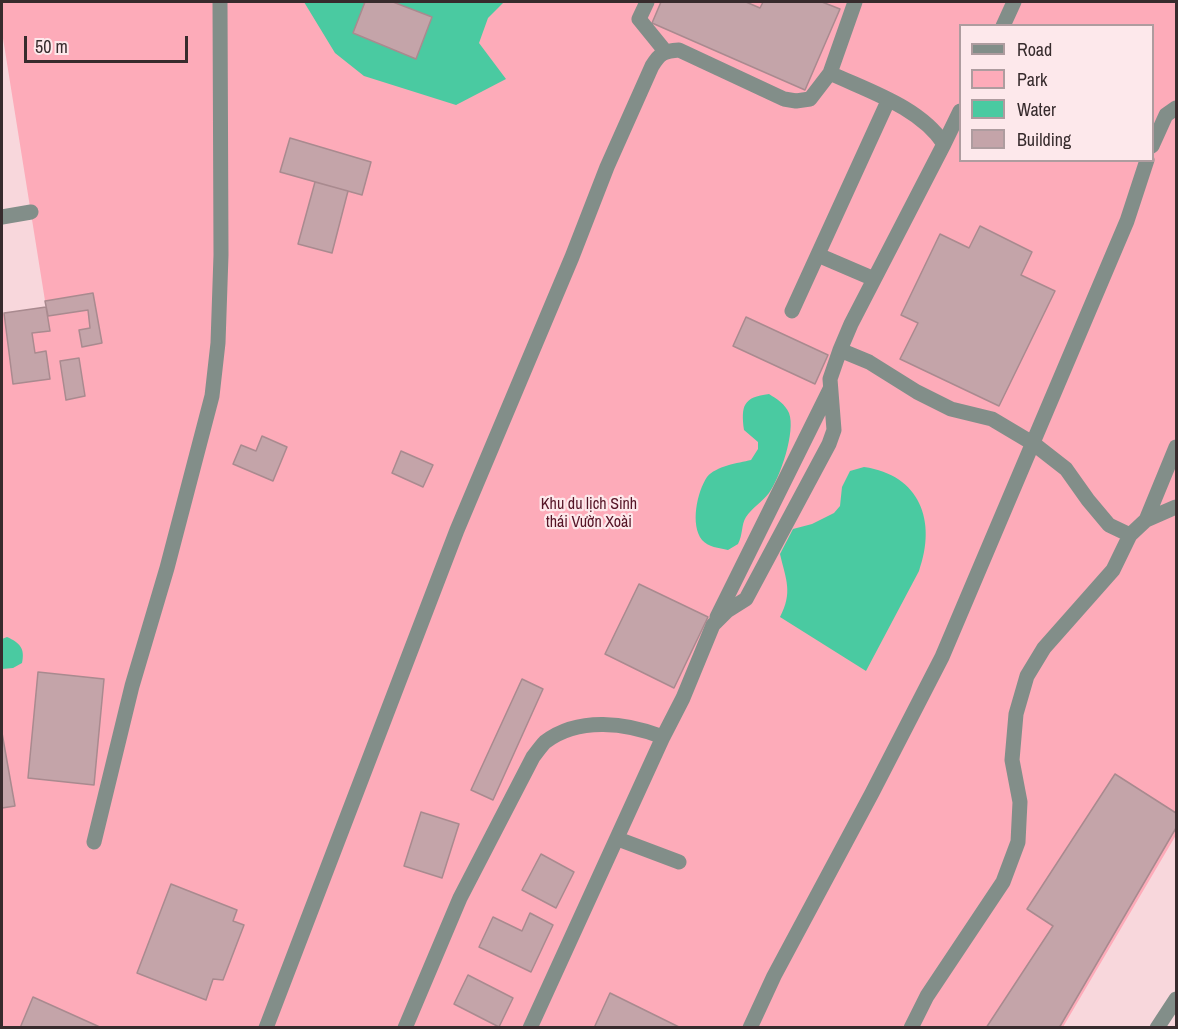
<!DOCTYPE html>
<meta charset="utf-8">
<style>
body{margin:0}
#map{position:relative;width:1178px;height:1029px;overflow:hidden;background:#f8d7dc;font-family:"Archivo Narrow",sans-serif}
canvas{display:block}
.frame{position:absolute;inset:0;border:3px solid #372b2d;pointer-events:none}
.legend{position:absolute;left:959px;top:24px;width:195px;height:138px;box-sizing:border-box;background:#fde8eb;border:2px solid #ae9c9f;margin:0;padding:8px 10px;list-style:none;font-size:18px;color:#372b2d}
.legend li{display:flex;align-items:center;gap:12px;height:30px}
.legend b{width:30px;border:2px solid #ae9c9f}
.scale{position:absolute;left:24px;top:36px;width:164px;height:27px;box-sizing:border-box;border:3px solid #372b2d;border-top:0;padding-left:8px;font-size:18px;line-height:21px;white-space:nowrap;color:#372b2d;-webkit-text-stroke:4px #fde8eb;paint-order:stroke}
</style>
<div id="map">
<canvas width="1178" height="1029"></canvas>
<div class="frame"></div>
<ul class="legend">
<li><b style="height:8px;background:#828e89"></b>Road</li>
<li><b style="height:16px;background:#fdabb9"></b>Park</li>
<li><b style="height:16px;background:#4acaa1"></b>Water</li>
<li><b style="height:16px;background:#c4a4a9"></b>Building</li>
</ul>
<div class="scale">50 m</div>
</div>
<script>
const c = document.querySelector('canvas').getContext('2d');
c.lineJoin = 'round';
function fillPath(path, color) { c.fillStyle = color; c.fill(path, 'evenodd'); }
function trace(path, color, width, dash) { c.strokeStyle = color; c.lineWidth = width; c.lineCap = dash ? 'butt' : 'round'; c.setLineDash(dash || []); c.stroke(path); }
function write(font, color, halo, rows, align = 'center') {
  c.font = font + ' "Archivo Narrow",sans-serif'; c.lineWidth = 4.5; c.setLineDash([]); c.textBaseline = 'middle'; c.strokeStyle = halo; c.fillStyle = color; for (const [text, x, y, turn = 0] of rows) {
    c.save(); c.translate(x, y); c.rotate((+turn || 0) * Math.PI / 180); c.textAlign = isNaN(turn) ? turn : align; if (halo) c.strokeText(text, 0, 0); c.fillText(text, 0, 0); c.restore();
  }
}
const green = new Path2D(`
 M2 2H1176V835L1063 1027 2 1028V314L46 307 2 32ZM960 26H1152V160H960Z`);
const water = new Path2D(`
 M304 2H504L488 18 479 43 506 79 456 105 364 76 335 53Z
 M769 394C777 399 785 404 789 413 796 431 780 478 769 493 762 502 752 508 746 517 741 525 743 535 738 544L728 550C719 548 708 547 702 540 690 525 697 492 707 477 716 466 738 463 751 460L758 449V442L744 430C741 406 743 397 769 394Z
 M864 467C920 475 937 521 919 571L866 671 780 617C793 592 786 580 780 554L793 529 812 524 834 513 840 506 842 487 850 471Z
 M7 637C20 643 25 648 22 663L13 668 2 669V639Z`);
const building = new Path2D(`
 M365 2H393L432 17 416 59 353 33Z
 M661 2H746L760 8 763 2H822L840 9 805 90 652 23Z
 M290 138 371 162 362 195 280 172Z
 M315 182 348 191 332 253 298 244Z
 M980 226 1032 252 1021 275 1055 291 999 406 900 359 918 323 901 315 940 234 969 248Z
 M93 293 102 343 82 347 79 330 90 328 88 310 48 316 45 301Z
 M46 307 50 331 32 333 35 353 46 351 50 379 13 384 4 313Z
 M746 317 828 355 815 384 733 346Z
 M79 358 85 396 66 400 60 361Z
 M262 436 287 447 273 481 233 464 241 445 256 451Z
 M401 451 433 465 423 487 392 473Z
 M639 584 708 617 674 688 605 654Z
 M38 672 104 679 94 785 28 778Z
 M522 679 543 689 493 800 471 790Z
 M2 733 15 806 2 808Z
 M1115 774 1176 813V828L1059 1028H986L1053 926 1027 909Z
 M421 812 459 824 442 878 404 866Z
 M541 854 574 872 556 908 522 890Z
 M171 884 237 910 233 921 244 925 223 980 213 979 206 1000 137 973Z
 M530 913 553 925 531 972 479 947 493 917 522 931Z
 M468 975 513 998 499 1027 454 1004Z
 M610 993 681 1028H594Z
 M33 997 102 1028H20Z`);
const minor = new Path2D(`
 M647 2 639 19 665 51
 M1003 26 1014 2
 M830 73C868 91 920 107 944 144L851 324 840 350 869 362 917 392 951 409 992 419 1034 444 1066 469 1088 500 1109 525 1130 535
 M944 144 960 111
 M1152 146 1166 115 1176 108
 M2 217 31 212
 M818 255 874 279
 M792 311 888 101
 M1146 520 1176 447
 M717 617 830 389
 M618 839 679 862
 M94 842 132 686 167 568 212 396 218 343 221 255 220 2
 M266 1028 457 530 572 257 607 167 652 66C660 53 664 51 679 50L784 99 796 101 810 99 830 73 855 2
 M405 1028 460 898 533 757C537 752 541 746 545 742 579 716 627 723 663 737L683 698 713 625 727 611 746 599 829 444 834 430 830 379 840 350
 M530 1028 663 737
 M750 1028 774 976 872 793 942 657 1127 221 1147 160
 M911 1028 927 996 1003 882 1018 842 1020 802 1012 760 1016 714 1027 676 1044 648 1113 570 1130 535 1146 520 1176 507
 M1157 1028 1176 999`);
const parkNames = [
 ["Khu du lịch Sinh",589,505],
 ["thái Vườn Xoài",589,523]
];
fillPath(green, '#fdabb9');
fillPath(water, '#4acaa1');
fillPath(building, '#c4a4a9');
trace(building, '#a98a8f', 1.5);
trace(minor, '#828e89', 15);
write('16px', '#551426', '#fde8eb', parkNames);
</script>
